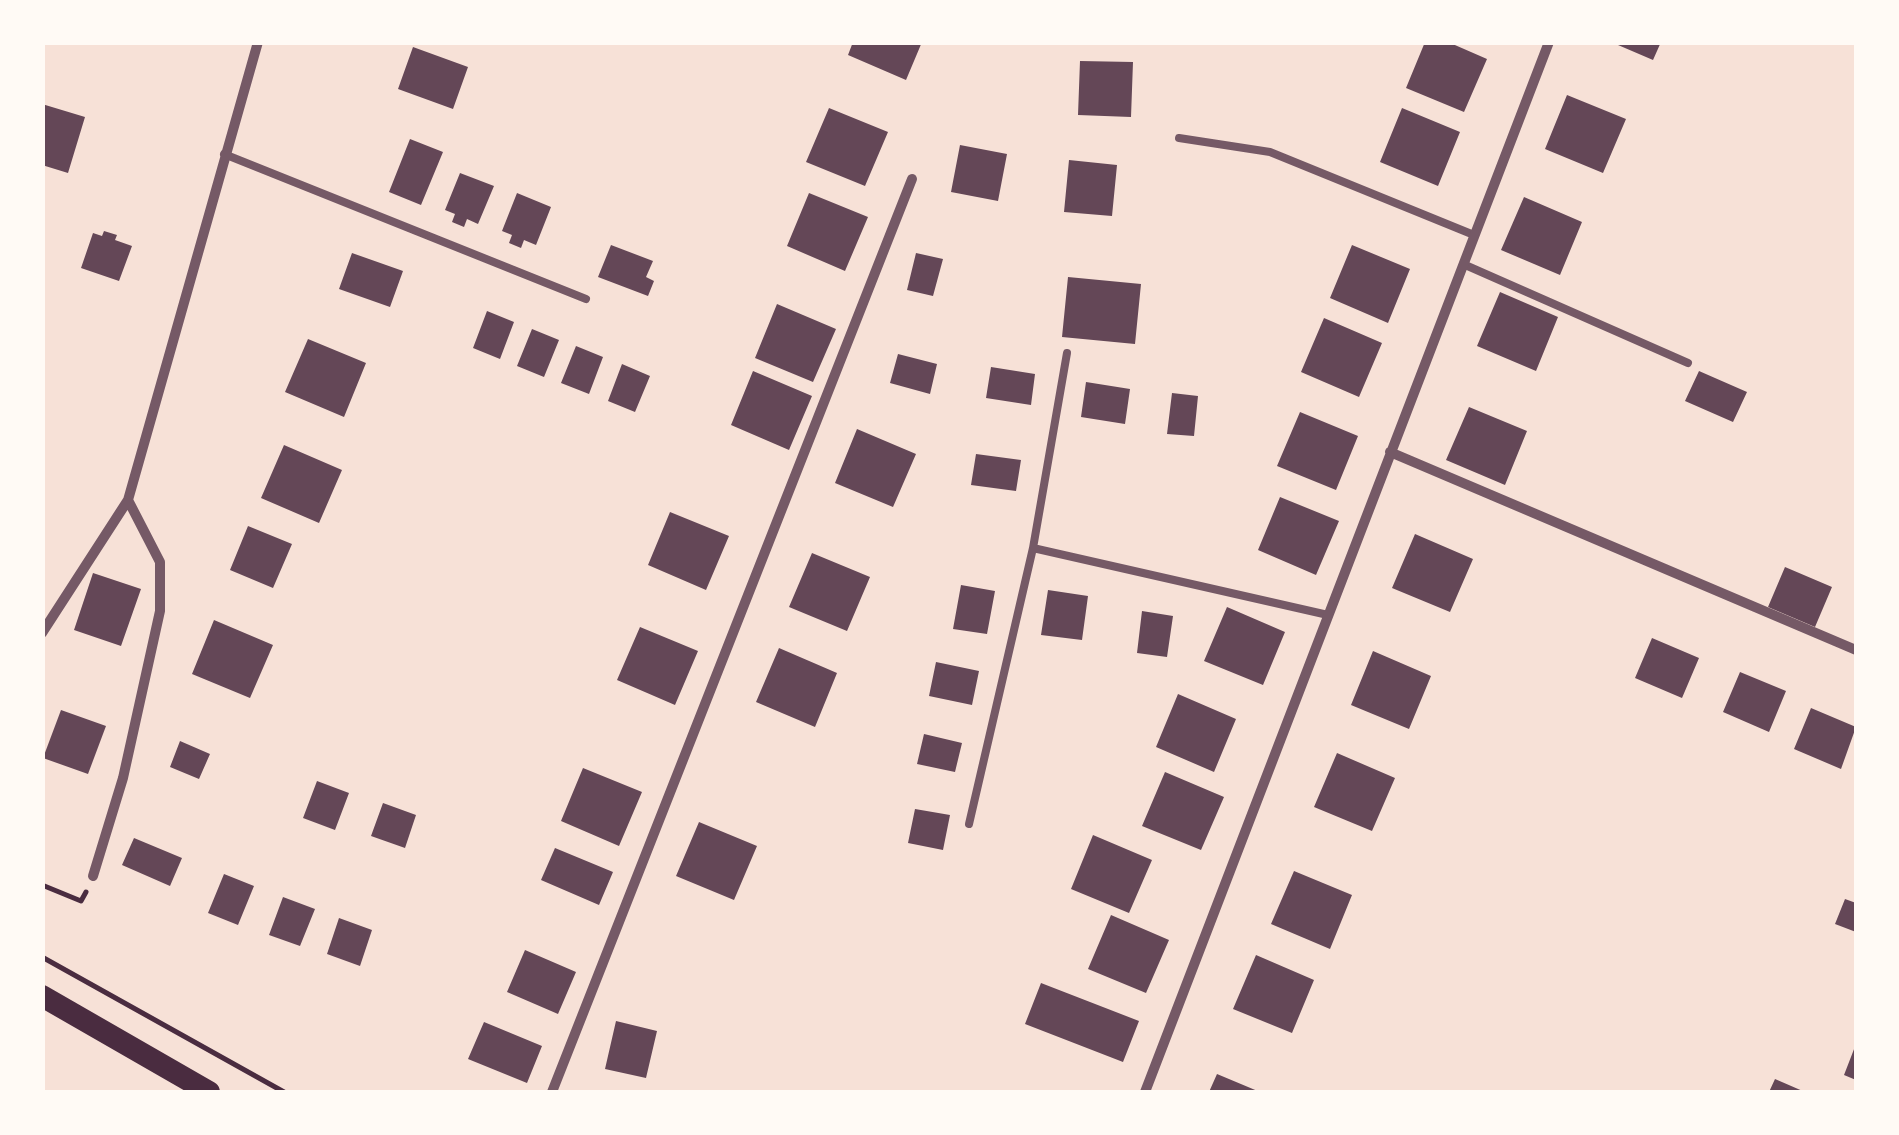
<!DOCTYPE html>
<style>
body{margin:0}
#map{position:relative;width:1899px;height:1135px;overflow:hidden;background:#f7e1d7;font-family:"Source Sans 3",sans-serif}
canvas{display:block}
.frame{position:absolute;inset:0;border:45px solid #fffaf5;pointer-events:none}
</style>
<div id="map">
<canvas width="1899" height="1135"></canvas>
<div class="frame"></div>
</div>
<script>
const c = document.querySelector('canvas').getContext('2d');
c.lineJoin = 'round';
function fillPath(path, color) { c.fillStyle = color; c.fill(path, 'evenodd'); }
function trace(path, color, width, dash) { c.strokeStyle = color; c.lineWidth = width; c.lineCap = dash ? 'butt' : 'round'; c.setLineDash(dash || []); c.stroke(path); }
const building = new Path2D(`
 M853 42H922L906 80 848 55Z
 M1425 42H1448L1487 59 1464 112 1406 88Z
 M1611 42H1661L1653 60Z
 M413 47 468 67 453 109 398 89Z
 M1080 61 1133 62 1131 117 1078 115Z
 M1567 95 1626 119 1603 173 1545 149Z
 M42 104 85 117 68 173 42 165Z
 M829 108 888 132 865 186 806 162Z
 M1402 108 1460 132 1438 186 1380 162Z
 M410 139 443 152 421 205 389 192Z
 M960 145 1007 154 998 201 951 192Z
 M1069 160 1117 165 1112 216 1064 212Z
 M460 173 494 186 478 224 467 219 464 227 452 222 455 214 445 210Z
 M517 193 551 207 536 245 524 240 521 248 509 243 512 235 502 231Z
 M809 193 868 217 845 271 787 246Z
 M1524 197 1582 222 1560 275 1501 250Z
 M104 231 117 235 115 240 132 246 119 281 81 268 93 233 102 236Z
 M611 245 653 261 646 277 654 281 648 296 598 277Z
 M1352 245 1410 269 1388 323 1330 298Z
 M352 253 403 271 390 307 339 289Z
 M916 253 943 259 933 296 907 290Z
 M1068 277 1141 284 1135 344 1062 337Z
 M1500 292 1558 317 1536 371 1477 346Z
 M777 304 836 329 813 382 755 358Z
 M487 311 514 322 500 359 473 348Z
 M1324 318 1382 343 1359 397 1301 372Z
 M532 329 559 340 544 377 517 366Z
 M308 339 366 363 344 417 285 392Z
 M576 346 603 357 589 394 561 383Z
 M898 354 937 364 930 394 890 383Z
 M622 364 650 376 635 412 608 401Z
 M991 367 1035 374 1031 405 986 398Z
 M753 371 812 396 789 450 731 425Z
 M1699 371 1747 392 1733 422 1685 401Z
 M1086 382 1130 389 1125 424 1081 417Z
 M1172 393 1198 396 1194 436 1167 434Z
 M1469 407 1527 431 1505 485 1446 460Z
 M1300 412 1358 436 1336 490 1277 466Z
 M857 429 916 454 893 507 835 483Z
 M284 445 342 470 319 523 261 498Z
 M976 454 1021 460 1016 491 971 485Z
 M1280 497 1339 521 1316 575 1258 550Z
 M670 512 729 536 706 590 648 565Z
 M248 526 292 544 273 588 230 570Z
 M1415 534 1473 559 1450 612 1392 588Z
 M812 553 870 577 847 631 789 607Z
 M1785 567 1832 587 1815 627 1768 607Z
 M93 573 141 589 121 646 74 630Z
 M961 585 995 591 987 634 953 629Z
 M1048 590 1088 596 1082 640 1041 635Z
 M1227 607 1285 632 1263 685 1204 661Z
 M1142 611 1173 616 1167 657 1137 653Z
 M214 620 273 645 250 698 192 674Z
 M640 627 698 651 675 705 617 680Z
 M1652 638 1699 658 1682 698 1635 678Z
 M779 648 837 673 815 727 756 702Z
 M1373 651 1431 676 1409 729 1351 705Z
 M936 662 979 671 972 705 929 696Z
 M1740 672 1786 691 1769 732 1723 712Z
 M1178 694 1236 719 1214 772 1156 747Z
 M1811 708 1856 727 1841 769 1794 749Z
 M61 710 106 726 88 774 43 758Z
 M924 734 962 743 955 772 917 764Z
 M180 741 210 754 199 779 170 767Z
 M1337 753 1395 778 1372 831 1314 807Z
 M583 768 642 792 619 846 561 821Z
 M1165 772 1224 797 1201 850 1142 826Z
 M317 781 349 793 335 830 303 818Z
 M383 803 416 815 405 848 371 836Z
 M915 809 950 815 943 850 908 843Z
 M699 822 757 846 734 900 676 876Z
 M1093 835 1152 860 1129 913 1071 889Z
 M134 838 182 858 170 886 122 865Z
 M555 848 613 872 599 905 541 880Z
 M1294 871 1352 895 1330 949 1271 924Z
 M224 874 254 886 238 925 208 913Z
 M283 897 315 909 300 946 269 935Z
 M1845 899 1856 903V932L1835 924Z
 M1111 915 1169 940 1146 993 1088 969Z
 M339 918 372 930 360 966 327 954Z
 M525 950 576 972 558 1014 507 992Z
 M1256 955 1314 980 1292 1033 1233 1009Z
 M1041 983 1139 1021 1123 1062 1025 1024Z
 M616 1021 657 1031 646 1078 605 1069Z
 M484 1022 542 1046 527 1083 468 1059Z
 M1856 1044V1080L1844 1075Z
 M1217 1074 1260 1092H1209Z
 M1775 1079 1805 1092H1769Z`);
const path = new Path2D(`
 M42 885 81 901 86 892
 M42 957 284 1092`);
const service = new Path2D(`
 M1179 138 1270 152 1474 235
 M224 154 586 299
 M1463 264 1688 363
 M1033 548 1328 615
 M969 824 1033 548 1067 353`);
const minor = new Path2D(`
 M1390 452 1856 650
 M42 633 128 500
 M93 876 123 778 160 611V562L128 500 258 42
 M552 1092 912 179
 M1145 1092 1549 42`);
const primary = new Path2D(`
 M42 996 209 1092`);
fillPath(building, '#644757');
trace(path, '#4a2c40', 5);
trace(service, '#755966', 8);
trace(minor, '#755966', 10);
trace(primary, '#4a2c40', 22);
</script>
